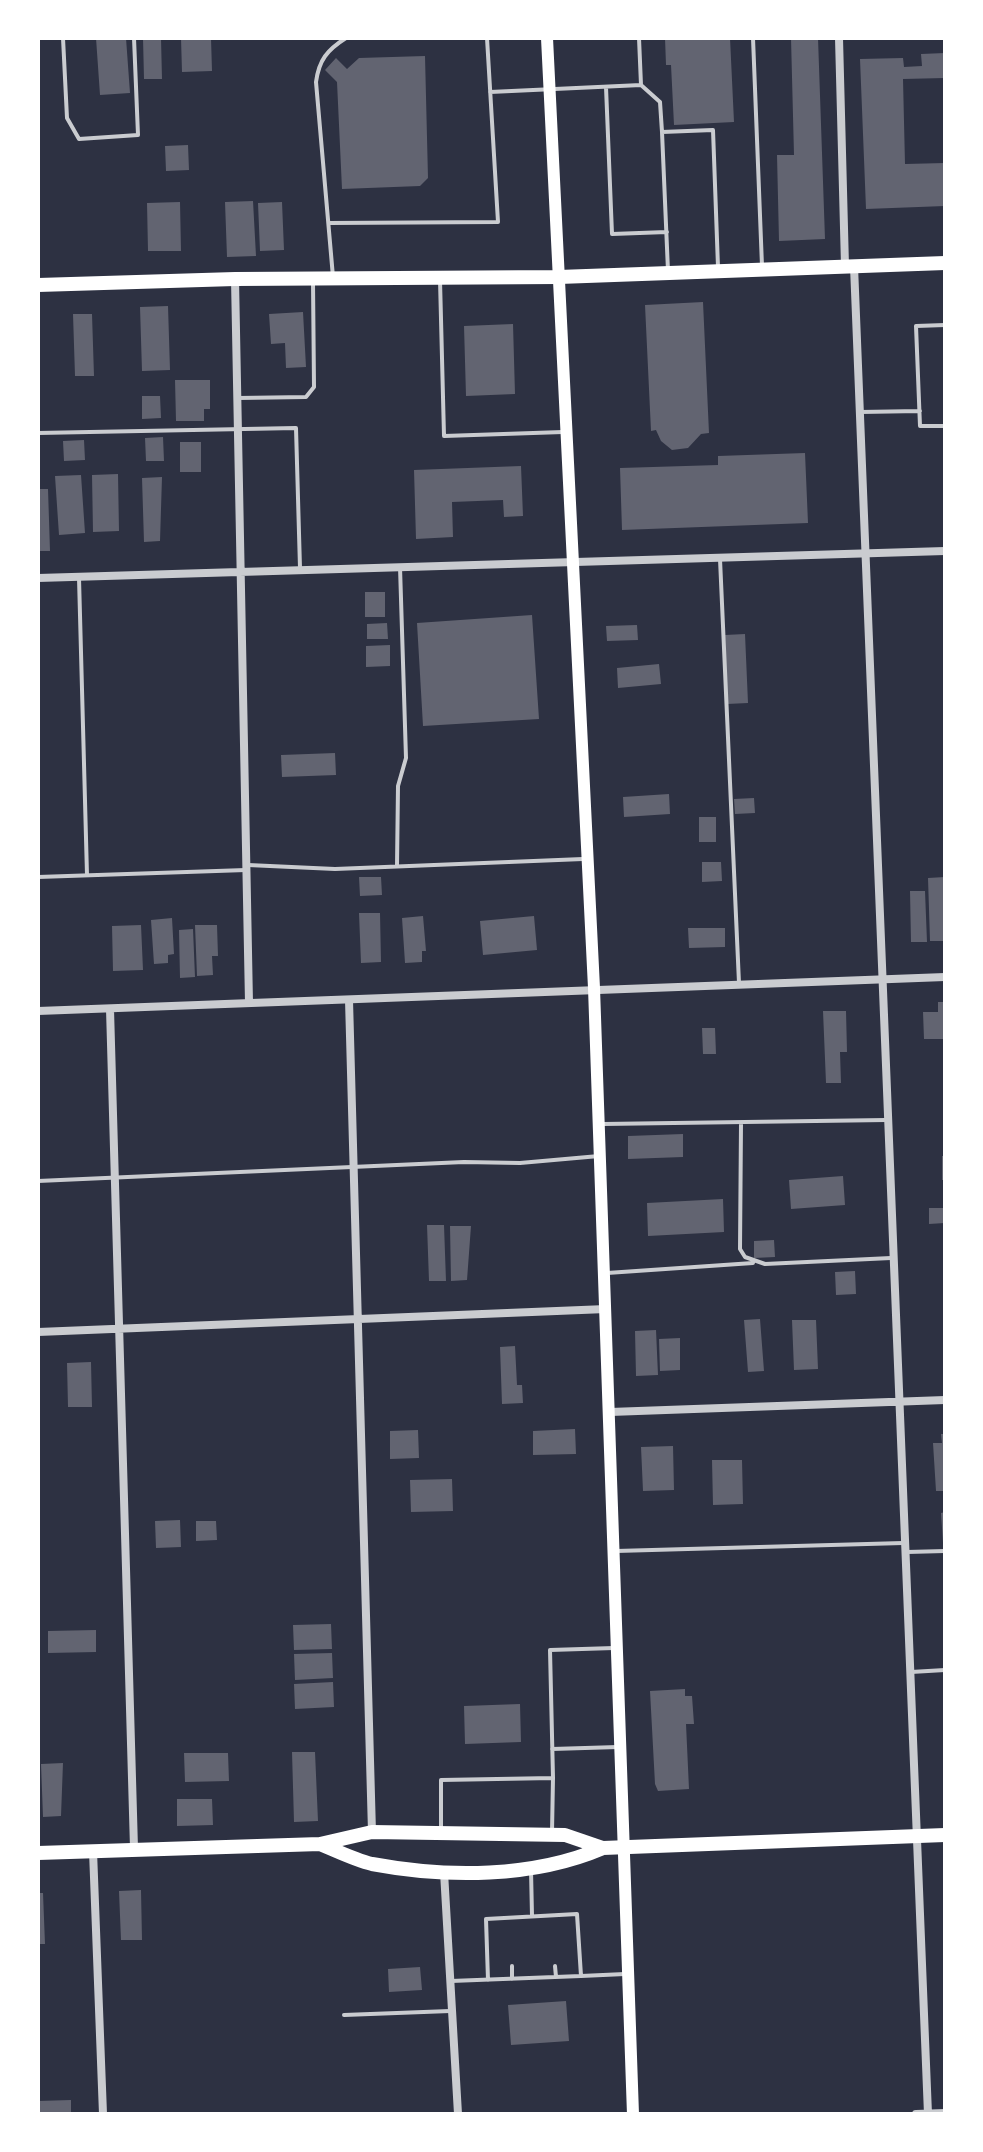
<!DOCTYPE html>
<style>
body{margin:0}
#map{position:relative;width:983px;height:2152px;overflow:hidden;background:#2d3142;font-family:"IBM Plex Serif",serif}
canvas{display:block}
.frame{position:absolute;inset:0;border:40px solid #fff;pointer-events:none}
</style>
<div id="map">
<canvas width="983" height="2152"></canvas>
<div class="frame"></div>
</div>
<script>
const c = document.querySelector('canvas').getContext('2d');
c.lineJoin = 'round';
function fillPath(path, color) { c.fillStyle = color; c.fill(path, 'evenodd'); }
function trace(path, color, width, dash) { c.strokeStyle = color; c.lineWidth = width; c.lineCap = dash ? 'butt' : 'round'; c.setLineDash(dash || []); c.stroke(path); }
const building = new Path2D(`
 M96 38H126L130 93 100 95Z
 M143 38H161L162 79H144Z
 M181 38H211L212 71 182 72Z
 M665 38H730L734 122 674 125 671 65H666Z
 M791 38H818L825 239 779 241 777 155H794Z
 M945 53V78L903 79 905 164 945 163V206L866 209 860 59 903 58 904 67 922 66 921 54Z
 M425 56 428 178 420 186 342 189 337 82 325 70 336 58 347 69 359 58Z
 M188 145 189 170 166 171 165 146Z
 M253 201 256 256 227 257 225 202Z
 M180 202 181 251H148L147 203Z
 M282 202 284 250 260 251 258 203Z
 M703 302 709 433 701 434 688 448 672 450 661 441 656 430 651 431 645 305Z
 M168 306 170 370 142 371 140 307Z
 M303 312 306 367 286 368 285 343 271 344 269 314Z
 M73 314H92L94 376H75Z
 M513 324 515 394 466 396 464 326Z
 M175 380H210V409H204V421H176Z
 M142 396H160L161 418 142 419Z
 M163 437 164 461H146L145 438Z
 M84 440 85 460 64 461 63 441Z
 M180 442H201V472H180Z
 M805 453 808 523 622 530 620 468 718 465V456Z
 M521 466 523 516 504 517 503 500 452 502 453 537 416 539 414 470Z
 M118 474 119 531 93 532 92 475Z
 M81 475 85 533 59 535 55 476Z
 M162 477 160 541 144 542 142 478Z
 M38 489H48L50 551H38Z
 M365 592H385V617H365Z
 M532 615 539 719 423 726 417 623Z
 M387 623 388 639H367V624Z
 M637 625 638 640 607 641 606 626Z
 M745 634 748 703 727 704 725 635Z
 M390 645V666L366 667V646Z
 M659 664 661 684 618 688 617 668Z
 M335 753 336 775 282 777 281 755Z
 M669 794 670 814 624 817 623 797Z
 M754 798 755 813 735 814 734 799Z
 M699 817H716V842H699Z
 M702 862H721L722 881 702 882Z
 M359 877H381L382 895 360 896Z
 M945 877V941H930L928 878Z
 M910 891H925L927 942H911Z
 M359 913H380L381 962 361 963Z
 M423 916 426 951H422V962L405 963 402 918Z
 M534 916 537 950 483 955 480 921Z
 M172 918 174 954 168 955V963L154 964 151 920Z
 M141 925 143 970 113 971 112 926Z
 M195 925H217L218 956H212L213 975 197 976Z
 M688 928H725V947L689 948Z
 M193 929 195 977 180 978 179 930Z
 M938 1002H945V1039H924L923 1012H938Z
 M823 1011H846L847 1052H840L841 1083H826Z
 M702 1028H715L716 1054H703Z
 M683 1134V1157L628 1159V1136Z
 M942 1156H945V1180H942Z
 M843 1176 845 1205 791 1209 789 1180Z
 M723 1199 724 1232 648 1236 647 1203Z
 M929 1208H945V1223L929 1224Z
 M427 1225H444L446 1281H429Z
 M450 1226H471L467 1280 451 1281Z
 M774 1240 775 1257 754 1258V1241Z
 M855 1271 856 1294 836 1295 835 1272Z
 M760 1319 764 1371 748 1372 744 1320Z
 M792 1320H816L818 1369 794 1370Z
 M656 1330 658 1375 636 1376 635 1331Z
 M680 1338V1370L660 1371 659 1339Z
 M515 1346 517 1385H522L523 1403 502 1404 500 1347Z
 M91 1362 92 1407H68L67 1363Z
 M575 1429 576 1454 533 1455V1431Z
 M418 1430 419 1458 390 1459V1431Z
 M941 1434H945V1491H936L933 1443H942Z
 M673 1446 674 1490 643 1491 641 1447Z
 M712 1460H742L743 1504 713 1505Z
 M452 1479 453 1511 411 1512 410 1480Z
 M945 1512V1543H943L941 1513Z
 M180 1520 181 1547 156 1548 155 1521Z
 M196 1521H216L217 1540 196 1541Z
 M331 1624 332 1649 294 1650 293 1625Z
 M96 1630V1652L48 1653V1631Z
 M332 1653 333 1678 295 1680 294 1654Z
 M333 1682 334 1707 295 1709 294 1684Z
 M685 1689V1696H692L694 1724H686L689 1789 658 1791 655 1784 650 1691Z
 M520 1704 521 1742 465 1744 464 1706Z
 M292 1752H315L318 1821 294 1822Z
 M184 1753H228L229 1781 185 1782Z
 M63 1763 61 1816 43 1817 41 1764Z
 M177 1799H212L213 1825 177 1826Z
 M141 1890 142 1940H121L119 1891Z
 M38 1893H43L45 1944H38Z
 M420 1967 422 1990 389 1992 388 1969Z
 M566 2001 569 2041 511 2045 508 2005Z
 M71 2100V2114H38V2101Z`);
const service = new Path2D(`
 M63 38 67 118 79 139 138 135 134 38
 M753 38 762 266
 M641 85 660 102 662 132
 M606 87 612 234 667 232
 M490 92 641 85 639 38
 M329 223 498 222 487 38
 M668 271 662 132 713 130 718 267
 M333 277 316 82C319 60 327 50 346 38
 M440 280 444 436 563 432
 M945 325 916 326 920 426H945
 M238 398 306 397 314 387 313 282
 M860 412 920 411
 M38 433 296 428 300 568
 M720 559 739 983
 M79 578 87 875
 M248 865 335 869 583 859
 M397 866 398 786 406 758 400 567
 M38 877 246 870
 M603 1124 886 1120
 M741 1124 740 1249 745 1257 765 1264 891 1258
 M38 1181 464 1162 520 1163 599 1156
 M607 1273 753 1263
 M616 1551 903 1543
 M907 1552 945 1551
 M911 1672 945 1670
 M552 1749 618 1747
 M441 1828V1780L553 1778 550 1650 614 1648
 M552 1832 553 1778
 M531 1870 532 1916
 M512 1966V1979
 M555 1966 556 1977
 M488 1980 486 1919 577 1914 581 1976 625 1974
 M451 1981 581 1976
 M344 2015 450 2011`);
const minor = new Path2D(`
 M839 38 845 266
 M854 266 928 2114
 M235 279 249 1003
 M38 578 945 551
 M349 1000 372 1832
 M110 1009 134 1848
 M38 1011 945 977
 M38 1332 606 1309
 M610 1412 945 1400
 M93 1851 103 2114
 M444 1872 458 2114
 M916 2114 945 2113`);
const secondary = new Path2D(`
 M547 38 594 988 633 2114`);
const primary = new Path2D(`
 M38 285 235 279 559 277 945 263
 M320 1844C337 1851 355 1860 372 1864 447 1878 533 1878 603 1848
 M38 1853 320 1844 372 1832 565 1835 603 1848 945 1835`);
fillPath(building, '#626471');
trace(service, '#caccd0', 4);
trace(minor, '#caccd0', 8);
trace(secondary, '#fff', 12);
trace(primary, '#fff', 14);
</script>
